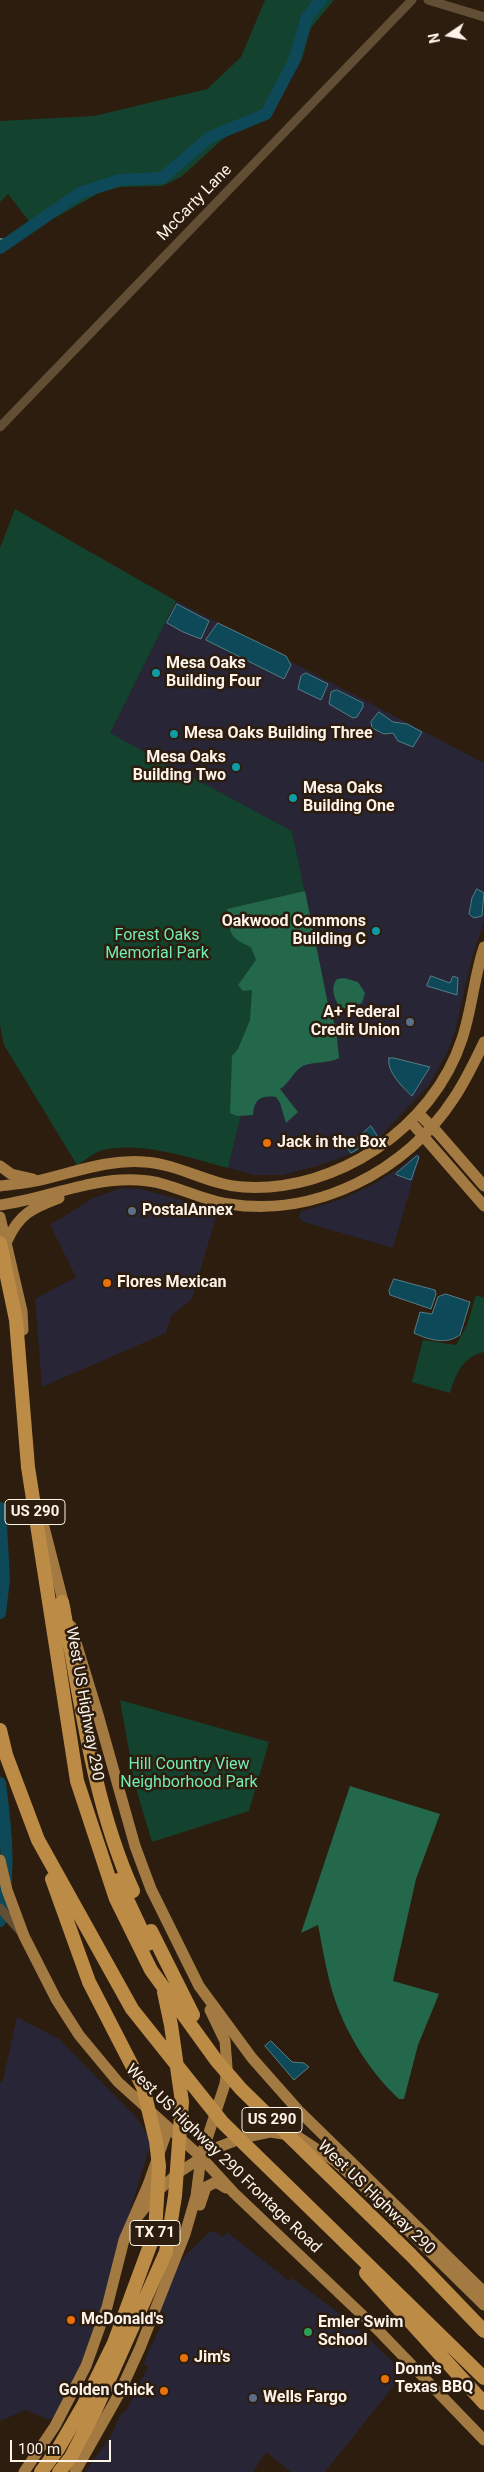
<!DOCTYPE html>
<style>
body{margin:0}
#map{position:relative;width:484px;height:2472px;overflow:hidden;background:#2c1d0e;font-family:Roboto,sans-serif}
canvas{display:block}
.north{position:absolute;left:424px;top:10px;width:50px;height:50px;-webkit-text-stroke:4px #2c1d0e;paint-order:stroke;rotate:258deg;font-size:14px;font-weight:700;line-height:20px;text-align:center;color:#fdf3e9}
.north::after{content:'';display:block;margin:auto;width:18px;height:22px;background:#fdf3e9;clip-path:polygon(50% 0,100% 100%,50% 72%,0 100%)}
.scale{position:absolute;left:10px;top:2440px;width:101px;height:22px;box-sizing:border-box;border:2px solid #fdf3e9;border-top:0;padding-left:6px;font-size:15px;line-height:18px;white-space:nowrap;color:#fdf3e9;-webkit-text-stroke:4px #2c1d0e;paint-order:stroke}
</style>
<div id="map">
<canvas width="484" height="2472"></canvas>
<div class="north">N</div>
<div class="scale">100 m</div>
</div>
<script>
const c = document.querySelector('canvas').getContext('2d');
c.lineJoin = 'round';
function fillPath(path, color) { c.fillStyle = color; c.fill(path, 'evenodd'); }
function trace(path, color, width, dash) { c.strokeStyle = color; c.lineWidth = width; c.lineCap = dash ? 'butt' : 'round'; c.setLineDash(dash || []); c.stroke(path); }
function write(font, color, halo, rows, align = 'center') {
  c.font = font + ' Roboto,sans-serif'; c.lineWidth = 5; c.setLineDash([]); c.textBaseline = 'middle'; c.strokeStyle = halo; c.fillStyle = color; for (const [text, x, y, turn = 0] of rows) {
    c.save(); c.translate(x, y); c.rotate((+turn || 0) * Math.PI / 180); c.textAlign = isNaN(turn) ? turn : align; if (halo) c.strokeText(text, 0, 0); c.fillText(text, 0, 0); c.restore();
  }
}
const commercial = new Path2D(`
 M176 601 484 763V921L471 961 455 1032 447 1053 429 1085 380 1137 354 1153 317 1166 282 1175H255L228 1168 252 1070 336 1028 328 1004 292 831 109 733Z
 M421 1153 393 1248 304 1222 299 1218 300 1212 342 1199 374 1184 404 1165 415 1154Z
 M122 1188 141 1189 218 1210 192 1299 171 1316 166 1333 42 1387 35 1299 76 1277 50 1225 93 1198Z
 M17 2017 59 2039 136 2117 146 2132 165 2137 148 2152 94 2331 64 2409 49 2420 26 2410 0 2421V2083L3 2080Z
 M209 2232H216L223 2237 227 2232 289 2281 292 2278 356 2326 404 2373 325 2472H291L266 2452 253 2472H85L112 2434 120 2415 128 2408 148 2366 143 2364 166 2315 159 2309 174 2274 184 2257Z`);
const green = new Path2D(`
 M265 0H334L311 28 302 59 286 86 265 113 223 139 181 177 162 186 120 187 99 193 35 229 8 194 0 202V121L94 116 207 89 241 57Z
 M15 509 176 601 110 733 292 831 328 1004 336 1028 252 1070 228 1168C191 1158 141 1141 103 1150 94 1152 85 1161 77 1165L4 1045 0 1025V548Z
 M476 1295 484 1298V1352C462 1357 456 1374 450 1393L412 1382 423 1340 456 1345 467 1325Z
 M120 1700 269 1742 249 1811 152 1842 135 1785Z`);
const forest = new Path2D(`
 M305 891 328 1004 336 1028 339 1058C329 1064 314 1061 303 1066 294 1070 290 1083 280 1089L298 1112 286 1123 280 1103 276 1097C260 1095 254 1100 253 1115L237 1116 230 1113 232 1056 238 1049 250 1020 252 990 243 991 238 985 256 960 251 947C227 937 231 933 227 909Z
 M344 978 358 982 365 993 362 1003 347 1009 340 1007C334 999 330 987 337 979Z
 M350 1786 440 1814 416 1879 393 1981 439 1994 418 2045 404 2099H399C371 2073 348 2037 335 2000 327 1976 323 1950 318 1925L301 1933Z`);
const water = new Path2D(`
 M177 604 209 621 201 639 183 632 167 623Z
 M218 623 286 656 291 665 284 679 206 640Z
 M306 673 328 684 321 700 298 689 301 676Z
 M337 690 363 703V707L357 717 353 718 329 704 331 692Z
 M379 712 393 722 407 724 422 732 413 747 398 741 393 733 384 734 372 728 371 722Z
 M477 889 484 893 482 916 474 918 469 914 472 898Z
 M431 976 450 983 453 976 458 978 457 995 427 986Z
 M389 1058H394L430 1067 412 1096C403 1088 386 1071 389 1058Z
 M371 1126 378 1137 351 1153 347 1148Z
 M417 1156 419 1157 411 1180 397 1175 396 1174Z
 M394 1279 435 1290 436 1294 431 1309 390 1295 389 1291Z
 M446 1294 470 1302 460 1335C446 1345 429 1340 414 1333L420 1312 432 1314 438 1297Z
 M271 2041 292 2062 304 2063 309 2067 294 2080 265 2046Z`);
const stream = new Path2D(`
 M0 239 10 240`);
const river = new Path2D(`
 M0 248 80 193 119 180 162 178 210 137 266 114 294 61 307 17 321 0
 M0 1508 4 1579 0 1613
 M0 1783C6 1829 11 1876 0 1921`);
const minor = new Path2D(`
 M428 0 484 17
 M0 427 412 0
 M0 1908 21 1932`);
const major = new Path2D(`
 M418 1113 438 1133 484 1186
 M410 1121 484 1206
 M0 1166 11 1174 33 1179
 M0 1186C15 1184 30 1183 45 1179 78 1171 110 1159 145 1162 179 1164 209 1185 243 1187 336 1193 433 1128 462 1039 472 1009 474 977 484 947
 M0 1205C46 1199 91 1177 138 1180 170 1181 198 1200 229 1204 315 1218 407 1171 454 1098 466 1080 475 1061 484 1042
 M0 1217 22 1311 23 1330
 M7 1241C19 1214 32 1208 59 1198
 M43 1523 65 1609
 M71 1626 97 1711 135 1846 151 1889 199 1986 252 2058 298 2110 484 2292
 M0 1860 7 1890 24 1936 56 1999 79 2035 118 2082 201 2157 234 2193 377 2329 484 2440
 M200 2205 206 2187 216 2182 226 2188
 M130 2226 159 2190 178 2173 216 2148 242 2138 270 2132 297 2136 336 2162 361 2184 484 2305
 M127 2233 138 2230 162 2228
 M24 2472 55 2426 86 2366 107 2307 124 2240 148 2185 165 2137 156 2123
 M75 2472 119 2394 140 2348 185 2234 196 2196 201 2157 225 2084 227 2067 225 2041 210 2010`);
const highway = new Path2D(`
 M0 1243 16 1320 28 1467 77 1781 116 1899 151 1970 216 2060 241 2089 411 2255 484 2331
 M62 1602C81 1699 92 1800 133 1891
 M0 1730 6 1755 38 1840 132 2009 223 2123 484 2378
 M118 1880 148 1944
 M151 1931 193 2015
 M366 2273 484 2403
 M41 2472 58 2449 83 2406 114 2343 155 2232 159 2166 156 2141 143 2087 89 1982 52 1879
 M59 2472 71 2457 95 2411 166 2252 175 2196 182 2102 171 2025 164 1992`);
const markers = [
 [156,673,5,"#0f9aa8"],
 [174,734,5,"#0f9aa8"],
 [236,767,5,"#0f9aa8"],
 [293,798,5,"#0f9aa8"],
 [376,931,5,"#0f9aa8"],
 [410,1022,5,"#5c6f8a"],
 [267,1143,5,"#e8710a"],
 [132,1211,5,"#5c6f8a"],
 [107,1283,5,"#e8710a"],
 [71,2320,5,"#e8710a"],
 [308,2332,5,"#2e9e5b"],
 [184,2358,5,"#e8710a"],
 [385,2379,5,"#e8710a"],
 [164,2391,5,"#e8710a"],
 [253,2398,5,"#5c6f8a"]
];
const shields = [
 [35,1512,60],
 [272,2120,60],
 [155,2233,50]
];
const shieldNames = [
 ["US 290",35,1512],
 ["US 290",272,2120],
 ["TX 71",155,2233]
];
const streetNames = [
 ["McCarty Lane",195,203,-46],
 ["West US Highway 290",84,1704,80],
 ["West US Highway 290 Frontage Road",223,2159,44],
 ["West US Highway 290",376,2198,44]
];
const poiNames = [
 ["Mesa Oaks",166,664],
 ["Building Four",166,682],
 ["Mesa Oaks Building Three",184,734],
 ["Mesa Oaks",226,758,"right"],
 ["Building Two",226,776,"right"],
 ["Mesa Oaks",303,789],
 ["Building One",303,807],
 ["Oakwood Commons",366,922,"right"],
 ["Building C",366,940,"right"],
 ["A+ Federal",400,1013,"right"],
 ["Credit Union",400,1031,"right"],
 ["Jack in the Box",277,1143],
 ["PostalAnnex",142,1211],
 ["Flores Mexican",117,1283],
 ["McDonald's",81,2320],
 ["Emler Swim",318,2323],
 ["School",318,2341],
 ["Jim's",194,2358],
 ["Donn's",395,2370],
 ["Texas BBQ",395,2388],
 ["Golden Chick",154,2391,"right"],
 ["Wells Fargo",263,2398]
];
const parkNames = [
 ["Forest Oaks",157,936],
 ["Memorial Park",157,954],
 ["Hill Country View",189,1765],
 ["Neighborhood Park",189,1783]
];
fillPath(commercial, '#282536');
fillPath(green, '#13422e');
fillPath(forest, '#23684b');
fillPath(water, '#0e4959');
trace(water, '#567c84', 1);
trace(stream, '#567c84', 2);
trace(river, '#0e4959', 12);
trace(minor, '#624e34', 9);
trace(major, '#a27a42', 11);
trace(highway, '#bc8b46', 14);
for (const [x, y, r, color] of markers) { const dot = new Path2D(); dot.arc(x, y, r, 0, 2 * Math.PI); c.fillStyle = color; c.fill(dot); trace(dot, '#2c1d0e', 2); }
for (const [x, y, w] of shields) { const box = new Path2D(); box.roundRect(x - w / 2, y - 12.5, w, 25, 4); c.fillStyle = '#2c1d0e'; c.fill(box); trace(box, '#fdf3e9', 1); }
write('bold 15px', '#fdf3e9', null, shieldNames);
write('16px', '#fdf3e9', '#2c1d0e', streetNames);
write('bold 16px', '#fdf3e9', '#2c1d0e', poiNames, 'left');
write('16px', '#73ecb6', '#2c1d0e', parkNames);
</script>
